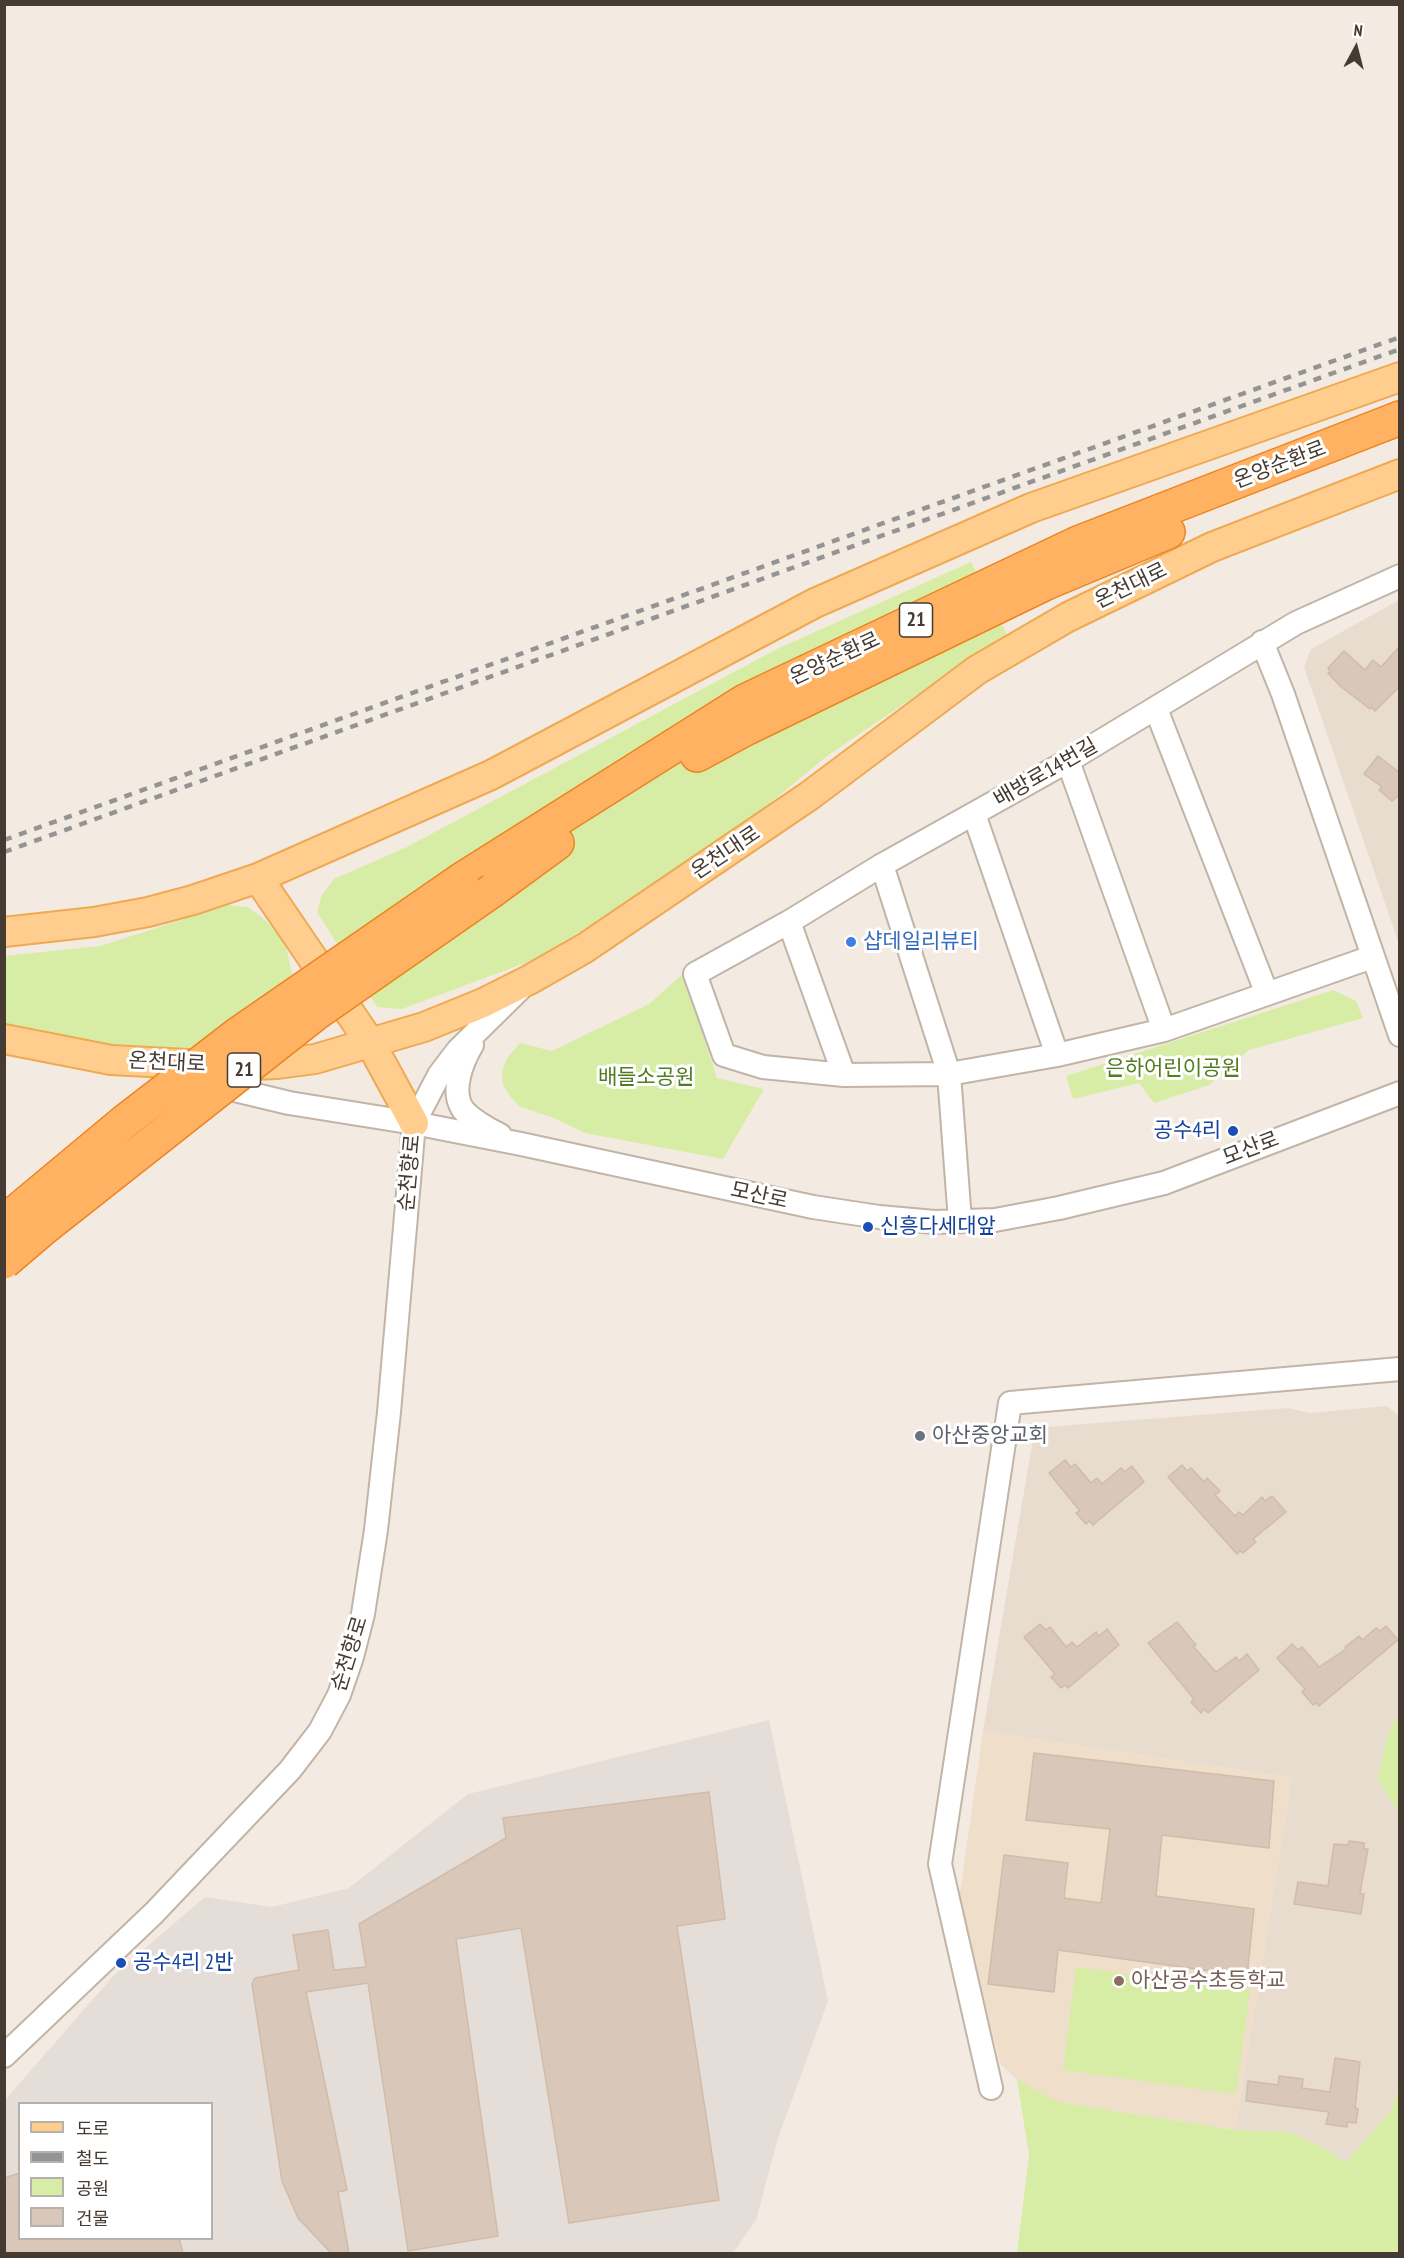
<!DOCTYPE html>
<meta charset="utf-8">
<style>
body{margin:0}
#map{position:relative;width:1404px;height:2258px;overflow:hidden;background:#f3ebe2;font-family:"PT Sans Narrow","Noto Sans KR",sans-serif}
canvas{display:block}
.frame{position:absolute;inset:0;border:6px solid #453b32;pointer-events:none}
.legend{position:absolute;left:18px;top:2102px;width:195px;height:138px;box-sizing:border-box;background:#fff;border:2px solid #b5b1ad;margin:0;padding:8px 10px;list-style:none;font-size:18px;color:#453b32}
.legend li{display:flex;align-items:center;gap:12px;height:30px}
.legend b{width:30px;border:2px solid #b5b1ad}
.north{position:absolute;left:1326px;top:18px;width:60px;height:60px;-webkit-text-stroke:4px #fff;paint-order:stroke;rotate:7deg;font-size:16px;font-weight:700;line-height:24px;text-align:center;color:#453b32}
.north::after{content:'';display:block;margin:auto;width:21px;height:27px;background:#453b32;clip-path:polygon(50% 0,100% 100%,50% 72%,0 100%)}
</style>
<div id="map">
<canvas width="1404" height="2258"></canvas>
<div class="frame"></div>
<ul class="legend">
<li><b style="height:8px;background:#ffce8f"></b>도로</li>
<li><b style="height:8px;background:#949494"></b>철도</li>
<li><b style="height:16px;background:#d7eda5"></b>공원</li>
<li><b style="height:16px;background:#d9c8b9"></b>건물</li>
</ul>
<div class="north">N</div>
</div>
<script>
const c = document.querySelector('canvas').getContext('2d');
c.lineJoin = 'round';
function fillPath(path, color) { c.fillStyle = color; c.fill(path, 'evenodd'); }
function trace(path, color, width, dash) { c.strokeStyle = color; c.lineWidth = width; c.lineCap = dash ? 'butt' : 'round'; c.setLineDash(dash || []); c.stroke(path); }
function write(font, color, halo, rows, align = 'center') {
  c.font = font + ' "PT Sans Narrow","Noto Sans KR",sans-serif'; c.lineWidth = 6; c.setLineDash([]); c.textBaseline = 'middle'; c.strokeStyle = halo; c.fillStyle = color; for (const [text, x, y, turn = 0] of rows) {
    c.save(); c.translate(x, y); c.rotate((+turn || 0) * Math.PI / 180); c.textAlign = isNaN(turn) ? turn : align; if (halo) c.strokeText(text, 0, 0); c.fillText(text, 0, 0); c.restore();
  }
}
const residential = new Path2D(`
 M1399 600V944L1304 667 1311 649Z
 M1387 1406 1399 1416V1713L1387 1736 1378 1779 1399 1814V2087L1390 2112 1345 2164 1328 2150 1289 2132 1235 2130 1292 1778 983 1731 1033 1439 1046 1427 1288 1408 1310 1413Z`);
const industrial = new Path2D(`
 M769 1720 828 2001 778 2138 756 2220 733 2253 5 2254V2100L115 1974 205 1897 272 1907 349 1888 468 1794ZM20 2104H212V2238H20Z`);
const education = new Path2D(`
 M983 1731 1292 1778 1235 2130 1058 2102 1017 2080 1000 2063 959 1899Z`);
const green = new Path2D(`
 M971 562 1007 634 827 756 747 822 635 898 533 960 402 1009 377 1007 317 912 322 895 334 879 407 847 777 649Z
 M228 905 248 907 264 919 285 942 302 1020 274 1052 120 1049 5 1029 4 956 100 946Z
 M683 974 717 1078 764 1089 723 1159 585 1133 556 1119 519 1106 510 1096 503 1085 502 1072 507 1058 520 1043 552 1051 649 1004Z
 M1333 990 1356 1001 1363 1018 1249 1050 1209 1085 1154 1103 1139 1083 1073 1099 1066 1076Z
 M1399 1713V1814L1378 1779 1387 1736Z
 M1076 1967 1250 1990 1236 2094 1063 2070Z
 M1017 2080 1058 2102 1235 2130 1289 2132 1328 2150 1345 2163 1390 2112 1399 2087V2253H1017L1029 2155Z`);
const building = new Path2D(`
 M1400 646V686L1375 711 1372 707 1370 709 1340 686 1328 673 1330 672 1328 668 1344 651 1365 670 1373 660 1381 667Z
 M1378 756 1400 773V794L1392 801 1379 790 1382 787 1364 774Z
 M1065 1460 1071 1467 1075 1464 1091 1483 1097 1478 1102 1484 1121 1468 1124 1472 1132 1466 1144 1482 1093 1525 1089 1521 1086 1524 1076 1513 1080 1511 1049 1473Z
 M1182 1465 1187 1471 1191 1468 1204 1482 1207 1478 1220 1491 1215 1495 1235 1516 1239 1512 1243 1515 1262 1497 1265 1501 1272 1496 1286 1512 1253 1539 1256 1542 1243 1553 1240 1551 1237 1554 1168 1477Z
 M1177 1622 1196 1645 1193 1646 1216 1672 1236 1657 1239 1661 1247 1654 1259 1670 1208 1713 1204 1709 1201 1713 1191 1702 1194 1699 1148 1643Z
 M1040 1624 1046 1630 1050 1627 1066 1647 1072 1642 1077 1647 1096 1632 1099 1636 1107 1629 1119 1645 1068 1688 1065 1685 1061 1688 1051 1677 1055 1674 1024 1637Z
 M1386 1626 1398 1640 1319 1706 1316 1703 1313 1705 1302 1692 1305 1689 1277 1658 1292 1644 1298 1650 1302 1647 1319 1667 1346 1649 1345 1647 1359 1636 1362 1640 1376 1628 1380 1631Z
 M1034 1753 1274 1781 1269 1848 1162 1835 1156 1896 1254 1909 1247 1976 1058 1950 1054 1992 988 1984 1004 1855 1068 1863 1064 1898 1101 1903 1110 1829 1026 1820Z
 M709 1792 725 1919 677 1926 719 2200 569 2223 521 1928 456 1939 498 2236 408 2251 368 1983 306 1992 347 2190 338 2192 349 2253H331L298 2218 282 2181 252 1984 255 1978 299 1970 293 1935 328 1930 334 1970 366 1967 359 1924 506 1838 503 1818Z
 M1349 1841 1364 1843V1849H1368L1362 1881 1360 1894H1364L1361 1914 1294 1904 1298 1882 1328 1886 1334 1844 1348 1845Z
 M1335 2058 1360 2062 1355 2108 1358 2109 1356 2123 1347 2122V2127L1326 2124 1329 2112 1246 2101 1248 2081 1278 2085 1279 2076 1303 2079 1302 2088 1330 2092Z
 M20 2173V2238H179L183 2253H4V2178Z`);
const minor = new Path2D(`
 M1262 642 1283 694 1400 1035
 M1156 709 1267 994
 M1068 761 1164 1030
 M974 814 1057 1055
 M882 865 949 1074 960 1221
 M789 922 844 1075
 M1372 957 1164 1030 1057 1055 949 1074 844 1075 763 1067 724 1055 695 974 789 922 882 865 1068 761 1296 623 1400 576
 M472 1045C462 1062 451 1090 462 1108 468 1118 490 1130 500 1135
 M214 1085 289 1103 414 1123 521 1144 813 1207 879 1217 935 1222 995 1220 1059 1208 1164 1183 1400 1093
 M4 2056 154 1913 290 1770 320 1731 339 1695 352 1657 363 1614 376 1530 389 1412 414 1123 439 1075 458 1050 520 989
 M991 2088 940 1864 1010 1403 1400 1369`);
const major = new Path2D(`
 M258 878 371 1044 414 1123
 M4 932 94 922 148 912 193 900 258 878 491 775 815 603 1031 508 1400 377
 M4 1039 111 1060 225 1066 277 1064 315 1059 424 1027 483 1003 529 980 585 948 809 796 977 670 1068 617 1212 547 1400 474`);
const highway = new Path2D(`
 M697 755 745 729 1046 583 1168 532
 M461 880 745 701 1078 543 1400 418
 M493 890 557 843`);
const rail = new Path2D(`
 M4 840 1400 337
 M4 852 1400 349`);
const highwayBridge = new Path2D(`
 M4 1222 124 1122 238 1034 461 880
 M4 1262 45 1227 315 1014 493 890`);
const markers = [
 [851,942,6,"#3f7fe0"],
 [1233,1131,6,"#1a4fb4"],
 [868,1227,6,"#1a4fb4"],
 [920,1436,6,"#6b7280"],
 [121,1963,6,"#1a4fb4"],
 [1119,1981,6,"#8d6e63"]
];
const shields = [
 [916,620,33],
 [244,1070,33]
];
const shieldNames = [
 ["21",916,620],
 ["21",244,1070]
];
const streetNames = [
 ["온양순환로",1280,465,-21],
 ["온천대로",1131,586,-26],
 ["온양순환로",835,659,-25],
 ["배방로14번길",1046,773,-30],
 ["온천대로",726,853,-34],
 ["온천대로",167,1063,3],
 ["모산로",1251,1149,-21],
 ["순천향로",410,1173,-85],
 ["모산로",759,1196,12],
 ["순천향로",350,1654,-73]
];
const shopNames = [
 ["샵데일리뷰티",863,942]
];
const parkNames = [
 ["은하어린이공원",1173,1069],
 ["배들소공원",646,1078]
];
const transitNames = [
 ["공수4리",1221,1131,"right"],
 ["신흥다세대앞",880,1227],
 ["공수4리 2반",133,1963]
];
const worshipNames = [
 ["아산중앙교회",932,1436]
];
const educationNames = [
 ["아산공수초등학교",1131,1981]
];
fillPath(residential, '#e8dccf');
fillPath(industrial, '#e5ddd7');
fillPath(education, '#eedeca');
fillPath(green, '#d7eda5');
fillPath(building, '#d9c8b9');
trace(building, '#d1bba9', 1.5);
trace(minor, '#c2b4a7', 26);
trace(major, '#f0a953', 32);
trace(highway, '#ee8321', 36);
trace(minor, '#fff', 22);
trace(major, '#ffce8f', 28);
trace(highway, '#ffb261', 33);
trace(rail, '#949494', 4.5, [8, 8]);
trace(highwayBridge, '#ee8321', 36, []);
trace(highwayBridge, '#ffb261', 33);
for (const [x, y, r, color] of markers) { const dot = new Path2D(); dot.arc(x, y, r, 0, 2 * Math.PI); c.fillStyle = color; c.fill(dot); trace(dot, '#fff', 2); }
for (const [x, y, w] of shields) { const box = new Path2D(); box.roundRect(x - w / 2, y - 17, w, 34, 4.5); c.fillStyle = '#fff'; c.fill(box); trace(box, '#453b32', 1.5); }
write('bold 20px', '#453b32', null, shieldNames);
write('21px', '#453b32', '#fff', streetNames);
write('21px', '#366cbe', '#fff', shopNames, 'left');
write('21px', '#517c20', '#fff', parkNames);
write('21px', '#164399', '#fff', transitNames, 'left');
write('21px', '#5b616d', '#fff', worshipNames, 'left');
write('21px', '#785e54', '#fff', educationNames, 'left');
</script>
